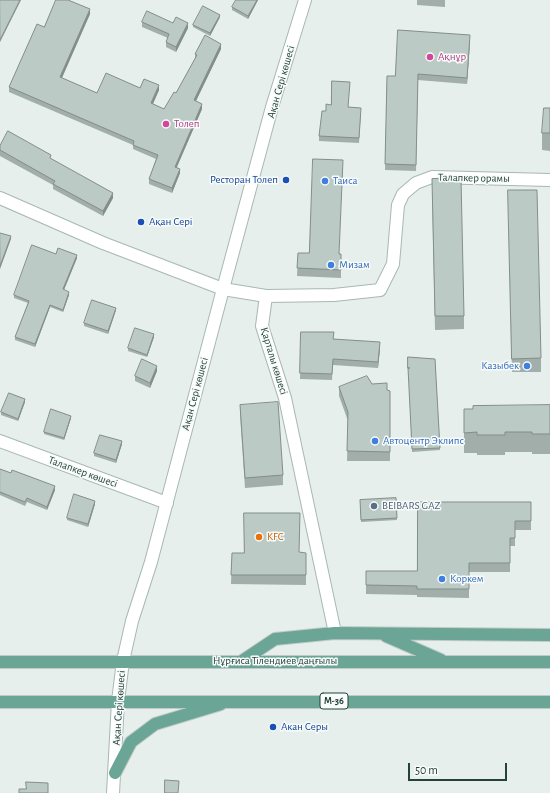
<!DOCTYPE html>
<meta charset="utf-8">
<style>
body{margin:0}
#map{position:relative;width:550px;height:793px;overflow:hidden;background:#e6efeb;font-family:"Alegreya Sans",sans-serif}
canvas{display:block}
.scale{position:absolute;left:408px;top:763px;width:99px;height:18px;box-sizing:border-box;border:2px solid #24423a;border-top:0;padding-left:5px;font-size:12px;line-height:14px;white-space:nowrap;color:#24423a;-webkit-text-stroke:3px #f7fbf9;paint-order:stroke}
</style>
<div id="map">
<canvas width="550" height="793"></canvas>
<div class="scale">50 m</div>
</div>
<script>
const c = document.querySelector('canvas').getContext('2d');
c.lineJoin = 'round';
function trace(path, color, width, dash) { c.strokeStyle = color; c.lineWidth = width; c.lineCap = dash ? 'butt' : 'round'; c.setLineDash(dash || []); c.stroke(path); }
function fillPath(path, color) { c.fillStyle = color; c.fill(path, 'evenodd'); }
function write(font, color, halo, rows, align = 'center') {
  c.font = font + ' "Alegreya Sans",sans-serif'; c.lineWidth = 3; c.setLineDash([]); c.textBaseline = 'middle'; c.strokeStyle = halo; c.fillStyle = color; for (const [text, x, y, turn = 0] of rows) {
    c.save(); c.translate(x, y); c.rotate((+turn || 0) * Math.PI / 180); c.textAlign = isNaN(turn) ? turn : align; if (halo) c.strokeText(text, 0, 0); c.fillText(text, 0, 0); c.restore();
  }
}
const minor = new Path2D(`
 M305 0 272 107 223 289 266 296 262 326 285 398 335 633
 M266 296 334 295 380 290 393 264 398 205 403 194 416 183 432 177 550 180
 M0 441 167 503`);
const tertiary = new Path2D(`
 M0 198 103 243 223 289 151 562 132 621 123 661 118 701 113 793`);
const primary = new Path2D(`
 M386 636 441 660
 M242 661 275 639 335 633 550 635
 M0 662H550
 M0 702H550
 M115 773 131 742 155 724 221 704`);
const wall = new Path2D(`
 M258 0 248 19 232 10V7Z
 M417 0H445V7L417 5Z
 M90 14 62 78 97 93 140 88 159 90 153 104 164 109 176 93 195 59V54L221 49 196 101 202 109 177 167 180 173 172 193 149 184V179L156 159 133 149V145L9 92V87L44 27Z
 M220 17 210 36 193 27V25Z
 M142 22 173 23 188 28 176 52 166 47V42L168 38 142 27Z
 M470 41 467 84 418 80 416 171 385 170 387 76H395Z
 M349 107 361 113 359 143 319 141V136L326 111Z
 M550 108V151L542 150V133Z
 M0 146 51 159 113 198 103 216 53 189V185L0 156Z
 M508 190 541 358V372H512Z
 M432 192 464 316V329L435 330Z
 M298 253 341 254V278L297 276Z
 M56 254 77 258 64 290 69 295 63 312 50 307 35 347 15 340V337L28 303 14 298V295Z
 M116 310 108 334 84 326V323Z
 M301 332 380 348 378 368 333 365 332 380 300 379Z
 M154 337 147 357 128 351V348Z
 M408 357 435 359 440 450 412 452Z
 M157 371 150 388 135 381V376Z
 M339 387 390 452V461H347L348 421 339 396Z
 M25 402 18 421 1 415V412Z
 M240 405 283 475V485L245 488 240 414Z
 M550 405V454H532V452H505V455H477V453H464V409H473Z
 M71 418 64 440 44 434V432Z
 M122 444 116 463 94 456V453Z
 M0 469 55 490 47 510 27 502 25 506 0 495Z
 M396 498 397 520 361 522 360 500Z
 M531 502V530H515V546H510V572H469V598L417 597V595L366 594V571H417Z
 M95 504 88 527 67 520V518Z
 M232 553H306V585L231 584Z`);
const shadedWall = new Path2D(`
 M20 0H21L0 42V40Z
 M257 0H258L248 19V16Z
 M90 9V14L60 82V77Z
 M220 15V17L210 36V33Z
 M188 23V28L176 52V47Z
 M470 35V41L467 84V78Z
 M221 44V49L194 105V100Z
 M159 85V90L151 108V103Z
 M202 104V109L175 171V167Z
 M180 169V173L172 193V188Z
 M113 193V198L103 216V211Z
 M11 236V239L0 269V266Z
 M77 255V258L63 292V289Z
 M69 292V295L63 312V310Z
 M50 305V307L35 347V344Z
 M116 308V310L108 334V331Z
 M154 334V337L147 357V355Z
 M380 342V348L378 368V362Z
 M157 366V371L150 388V383Z
 M25 399V402L18 421V419Z
 M71 416V418L64 440V438Z
 M122 441V444L116 463V460Z
 M55 486V490L47 510V507Z
 M95 501V504L88 527V524Z`);
const building = new Path2D(`
 M0 0H20L0 40Z
 M56 0H68L90 9 60 77 97 93 106 73 140 88 144 79 159 85 151 103 164 109 174 92 176 93 197 55 195 54 205 35 221 44 194 100 202 104 175 167 180 169 172 188 149 179 158 155 133 145 134 141 9 87 37 24 44 27Z
 M236 0H257L248 16 232 7Z
 M203 6 220 15 210 33 193 25Z
 M147 11 173 23 176 17 188 23 176 47 166 42 169 34 142 22Z
 M398 30 470 35 467 78 418 74 416 165 385 164 387 76H395Z
 M332 81 350 82 348 107 361 108 359 138 319 136 322 111H326V104L331 105Z
 M544 108H550V133H542Z
 M8 131 51 155 50 158 113 193 103 211 53 184 55 181 0 150V146Z
 M313 159 343 160 339 254H341V270L297 268 298 253H309Z
 M461 178 464 316H435L432 179Z
 M508 190H537L541 358 512 359Z
 M0 233 11 236 0 266Z
 M32 245 56 254 58 248 77 255 63 289 69 292 63 310 50 305 35 344 15 337 29 301 14 295Z
 M92 300 116 308 108 331 84 323Z
 M135 328 154 334 147 355 128 348Z
 M301 332H334L333 339 380 342 378 362 333 359 332 374 300 373Z
 M408 357 435 359 440 448 412 449 408 368H410H408Z
 M142 359 157 366 150 383 135 376Z
 M367 376 372 384 387 383V390L390 391V452L347 451 348 412 339 387Z
 M9 393 25 399 18 419 1 412Z
 M278 402 283 475 245 478 240 405Z
 M550 405V434H532V432H505V435H477V432L464 433V409H473V406Z
 M51 409 71 416 64 438 44 432Z
 M100 435 122 441 116 460 94 453Z
 M0 469 11 473 12 470 55 486 47 507 27 498 25 502 0 492Z
 M74 494 95 501 88 524 67 518Z
 M396 498 397 518 361 520 360 500Z
 M418 502H531V521H515V538H510V563H469V589H417V586L366 585V571H417Z
 M244 513H300L299 552 306 553V575H231L232 553H244Z
 M165 780 179 781 178 793H165Z
 M26 782 48 783V793H19V789H26Z`);
const markers = [
 [430,57,4,"#d1479c"],
 [166,124,4,"#d1479c"],
 [286,180,4,"#1a4fb4"],
 [325,181,4,"#3f7fe0"],
 [141,222,4,"#1a4fb4"],
 [331,265,4,"#3f7fe0"],
 [527,366,4,"#3f7fe0"],
 [375,441,4,"#3f7fe0"],
 [374,506,4,"#5c6f8a"],
 [259,537,4,"#e8710a"],
 [442,579,4,"#3f7fe0"],
 [273,727,4,"#1a4fb4"]
];
const shields = [
 [334,701,28]
];
const shieldNames = [
 ["M-36",334,701]
];
const hotelNames = [
 ["Ақнұр",438,57],
 ["Толеп",174,124]
];
const streetNames = [
 ["Ақан Сері көшесі",281,82,-74],
 ["Талапкер орамы",474,178,1],
 ["Қарталы көшесі",274,361,73],
 ["Ақан Сері көшесі",195,394,-75],
 ["Талапкер көшесі",83,472,20],
 ["Нұрғиса Тілендиев даңғылы",275,661],
 ["Ақан Сері көшесі",119,708,-86]
];
const transitNames = [
 ["Ресторан Толеп",278,180,"right"],
 ["Ақан Серi",149,222],
 ["Акан Серы",281,727]
];
const shopNames = [
 ["Таиса",333,181],
 ["Мизам",339,265],
 ["Казыбек",519,366,"right"],
 ["Автоцентр Эклипс",383,441],
 ["Коркем",450,579]
];
const serviceNames = [
 ["BEIBARS GAZ",382,506]
];
const foodNames = [
 ["KFC",267,537]
];
trace(minor, '#a8b8b2', 14);
trace(tertiary, '#a8b8b2', 14);
trace(primary, '#c2cac8', 14);
trace(minor, '#fff', 12);
trace(tertiary, '#fff', 12);
trace(primary, '#6aa596', 12);
fillPath(wall, '#a1aea9');
fillPath(shadedWall, '#838d89');
fillPath(building, '#bbcac4');
trace(building, '#838d89', 1);
for (const [x, y, r, color] of markers) { const dot = new Path2D(); dot.arc(x, y, r, 0, 2 * Math.PI); c.fillStyle = color; c.fill(dot); trace(dot, '#f7fbf9', 1.5); }
for (const [x, y, w] of shields) { const box = new Path2D(); box.roundRect(x - w / 2, y - 8, w, 16, 3); c.fillStyle = '#f7fbf9'; c.fill(box); trace(box, '#24423a', 1); }
write('bold 10px', '#24423a', null, shieldNames);
write('11px', '#b23c85', '#f7fbf9', hotelNames, 'left');
write('11px', '#24423a', '#f7fbf9', streetNames);
write('11px', '#164399', '#f7fbf9', transitNames, 'left');
write('11px', '#366cbe', '#f7fbf9', shopNames, 'left');
write('11px', '#4e5e75', '#f7fbf9', serviceNames, 'left');
write('11px', '#c56008', '#f7fbf9', foodNames, 'left');
</script>
